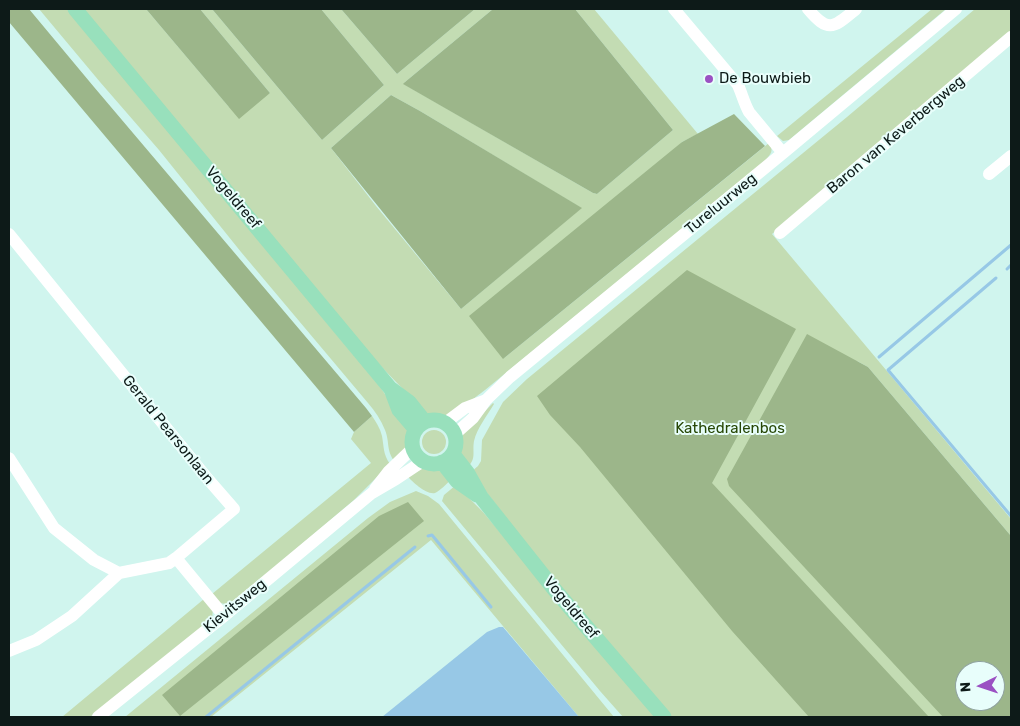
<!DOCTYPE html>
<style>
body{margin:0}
#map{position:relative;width:1020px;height:726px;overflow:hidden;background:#d0f5ee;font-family:Rubik,sans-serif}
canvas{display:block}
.frame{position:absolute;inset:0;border:10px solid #0d1a18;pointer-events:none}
.north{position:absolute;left:955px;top:661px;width:50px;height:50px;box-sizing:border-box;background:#e8fefb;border:1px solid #90a3a0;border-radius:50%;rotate:266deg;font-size:14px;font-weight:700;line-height:20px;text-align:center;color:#0d1a18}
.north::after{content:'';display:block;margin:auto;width:18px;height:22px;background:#9b51c3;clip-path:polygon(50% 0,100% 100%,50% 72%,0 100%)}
</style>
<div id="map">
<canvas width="1020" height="726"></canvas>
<div class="frame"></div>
<div class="north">N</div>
</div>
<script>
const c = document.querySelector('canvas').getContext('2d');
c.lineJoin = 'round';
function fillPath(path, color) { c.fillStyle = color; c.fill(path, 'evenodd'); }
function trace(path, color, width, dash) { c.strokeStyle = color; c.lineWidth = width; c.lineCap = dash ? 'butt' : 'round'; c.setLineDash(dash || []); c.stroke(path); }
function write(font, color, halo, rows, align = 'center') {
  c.font = font + ' Rubik,sans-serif'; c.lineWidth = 4; c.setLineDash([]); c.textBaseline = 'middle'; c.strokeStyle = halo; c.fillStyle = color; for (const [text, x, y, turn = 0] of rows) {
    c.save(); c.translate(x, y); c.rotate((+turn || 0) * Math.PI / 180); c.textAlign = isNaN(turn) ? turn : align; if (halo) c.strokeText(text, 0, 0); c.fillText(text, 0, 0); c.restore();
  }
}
const green = new Path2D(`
 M39 9H68L378 384 394 407 408 431 406 448 394 461C386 449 390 443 385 430 381 420 375 411 368 403L241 252 159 150 100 82Z
 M83 9H146L229 107 270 93 200 9H212L322 140 384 85 321 9H341L397 74 475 9H493L405 82 404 84 593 193 597 194 673 130 575 9H594L698 134 682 142 503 359 769 143C774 151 771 153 766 160L485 390C475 397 454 416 444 417 438 417 432 415 427 414L370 355ZM391 95 420 111 581 208 461 309 376 206 331 148Z
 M932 9H946L789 140 783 141 777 136Z
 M975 9H1011V32L772 234 1011 519V536L868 367 857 361 1011 543V717H671L544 568 471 472 478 466 481 461 482 440 503 402 527 379 847 117ZM965 671H995V701H965Z
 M493 403 494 404C487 416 477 428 474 441 472 453 477 458 467 468L459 450 462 434Z
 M372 416C376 422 380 428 382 436 384 447 383 454 390 464L354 500 230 605 220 603 212 594 371 463 351 439 354 432Z
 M422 442a12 12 0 1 1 24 0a12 12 0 1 1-24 0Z
 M424 468C437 469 442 470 451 480 447 483 440 491 435 493 426 495 413 482 407 476Z
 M456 485 483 512 657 717H623L600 691 442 501 444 495Z
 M416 491 428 496 439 504 614 717H579L431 540 211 717H125L368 518 390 502Z
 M204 599 213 609 212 619 90 717H62Z`);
const forest = new Path2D(`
 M9 9H29L94 87 366 408 372 416 354 432 9 22Z
 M146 9H200L270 93 239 119Z
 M212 9H321L384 85 322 140Z
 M341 9H475L397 74Z
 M493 9H575L673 130 597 194 593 193 403 84 405 82Z
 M391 95 420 111 582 208 461 309 331 148Z
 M734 114 765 146 503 359 469 316 682 142Z
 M687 270 796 329 712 483 929 717H809L732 631 580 447 550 415 537 396Z
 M807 334 868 367 1011 536V717H943L729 486 727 479ZM965 671H995V701H965Z
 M408 502 424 521 180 716 162 695 379 516Z`);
const water = new Path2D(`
 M499 627H503L579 717H382L487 632Z`);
const stream = new Path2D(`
 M1007 269 1011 265
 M996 278 888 370 1011 516
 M879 357 1011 245
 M428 536 432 535 491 607
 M206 717 415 547`);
const minor = new Path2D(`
 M674 9 738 85C742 94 744 103 749 112L783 153
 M808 9C829 34 834 27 856 9
 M989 174 1011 156
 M780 233 1011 37
 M9 234 207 478 234 509 176 558 224 616
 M445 423 465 408 486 400
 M455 434 473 418 486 400 510 377 783 153 956 9
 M9 458 54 528 94 560 119 573 169 563 176 558
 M375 489 389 471 413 448
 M9 651 36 640 72 616 119 573
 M98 717 224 616 372 493 396 479 423 461`);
const major = new Path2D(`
 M75 9 390 388 409 402 425 422
 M391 389 399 410 416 430
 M412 442a22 22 0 1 1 44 0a22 22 0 1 1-44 0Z
 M453 454 467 472 481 497 554 589 664 717
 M442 462 457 481 477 495`);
const markers = [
 [709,79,5,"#9b51c3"]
];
const poiNames = [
 ["De Bouwbieb",719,79]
];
const streetNames = [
 ["Baron van Keverbergweg",896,135,-40],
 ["Vogeldreef",233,198,50],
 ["Tureluurweg",721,204,-39],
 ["Gerald Pearsonlaan",168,430,51],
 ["Kievitsweg",235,606,-39],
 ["Vogeldreef",571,608,50]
];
const parkNames = [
 ["Kathedralenbos",730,429]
];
fillPath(green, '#c3dcb3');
fillPath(forest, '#9cb68a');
fillPath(water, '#97c8e6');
trace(stream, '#97c8e6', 3);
trace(minor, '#fff', 12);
trace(major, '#98e0bc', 15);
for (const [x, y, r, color] of markers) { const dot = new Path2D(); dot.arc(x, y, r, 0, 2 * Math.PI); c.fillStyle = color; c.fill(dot); trace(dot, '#e8fefb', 2); }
write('15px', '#0d1a18', '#e8fefb', poiNames, 'left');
write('15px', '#0d1a18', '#e8fefb', streetNames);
write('15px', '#274705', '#e8fefb', parkNames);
</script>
